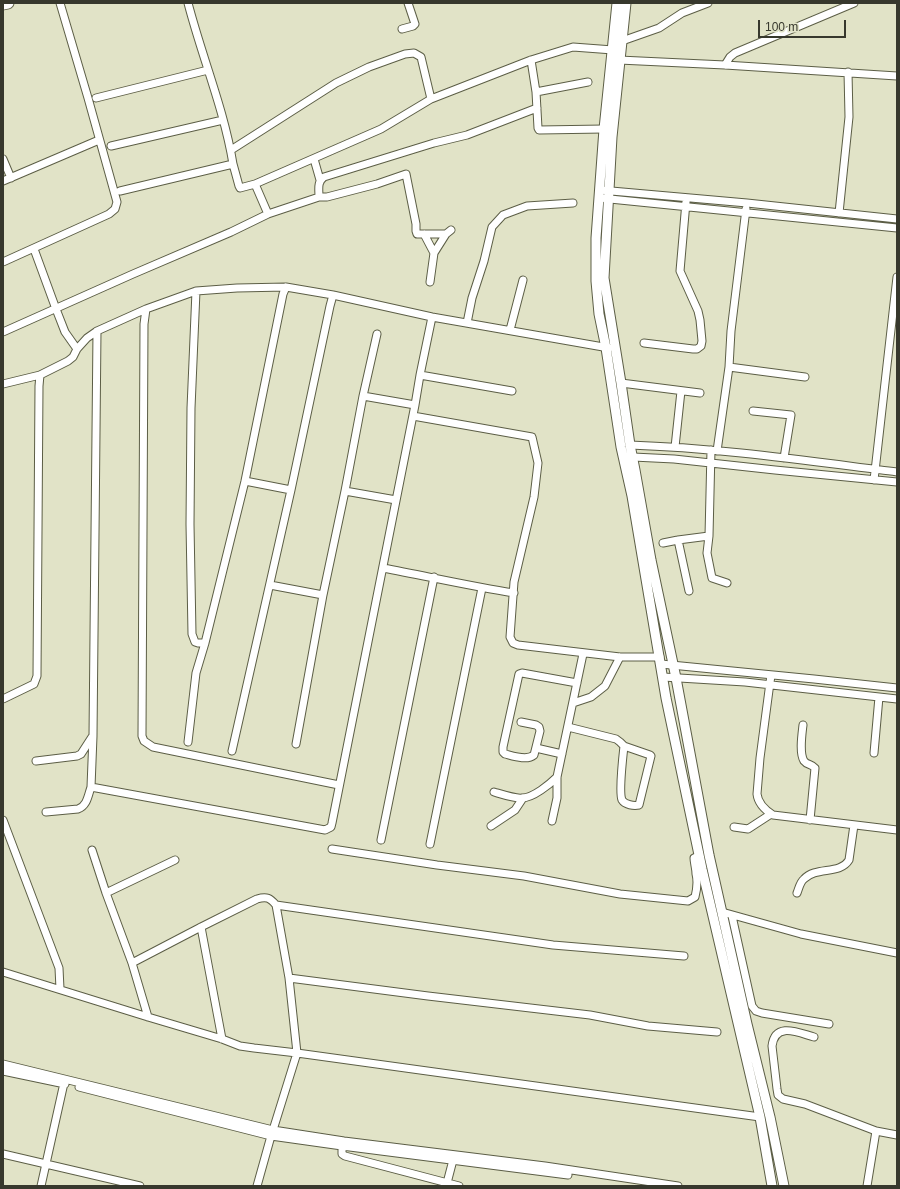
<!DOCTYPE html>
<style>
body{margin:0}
#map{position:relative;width:900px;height:1189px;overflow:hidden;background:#e1e3c7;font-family:Arial,sans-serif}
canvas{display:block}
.frame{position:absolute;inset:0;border:4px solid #37382d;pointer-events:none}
.scale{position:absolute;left:758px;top:20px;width:88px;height:18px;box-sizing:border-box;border:2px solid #37382d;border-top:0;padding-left:5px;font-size:12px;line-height:14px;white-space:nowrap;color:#37382d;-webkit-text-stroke:3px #e1e3c7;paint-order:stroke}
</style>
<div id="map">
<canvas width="900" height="1189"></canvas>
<div class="frame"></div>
<div class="scale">100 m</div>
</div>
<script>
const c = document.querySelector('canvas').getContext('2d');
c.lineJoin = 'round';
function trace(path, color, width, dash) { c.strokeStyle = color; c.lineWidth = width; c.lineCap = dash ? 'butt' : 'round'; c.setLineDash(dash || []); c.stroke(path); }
const minor = new Path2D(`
 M402 29 413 26 415 24 408 3
 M622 41 659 28 682 13 708 3
 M531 60 536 92 538 128 539 130 604 129
 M619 60 725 65 897 76
 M725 65 730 57 735 53 854 3
 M536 92 588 82
 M96 98 208 70
 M111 146 223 120
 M231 150 336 83 369 67 405 54 414 53 421 57 431 99
 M3 159 11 178
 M314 159 320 180
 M233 164 239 186 240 188 255 184 268 214
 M3 181 99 140
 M255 184 381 129 431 99 531 60 573 47 613 50
 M600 190 747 203 897 219
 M120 191 233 164C224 109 202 57 188 3
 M319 197C319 189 317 182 324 177L434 143 467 135 537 108
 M600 198 897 228
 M839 213 849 117 848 72
 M424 234 434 253 430 282
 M34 249 56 309 65 332 77 349
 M434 253 446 234
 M3 262 109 214 115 209 117 202 88 98 60 3
 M196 291 191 408 190 524 192 634 195 642 198 643H205
 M146 309 144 324 142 736 144 741 153 747 339 785
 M467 323 472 298 484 261 492 227 503 215 527 206 573 203
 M510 330 523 280
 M97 331 93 736 91 787 325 830 331 827 332 823 415 405 420 375 432 317
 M3 332 133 274 231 232 268 214 319 197H327L377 184 406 174 416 224V231L417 234H446L451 230
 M644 343 693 349H697L701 346 702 341 700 320 698 311 680 271 686 202
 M729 367 805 377
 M420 375 512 391
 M621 383 700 393
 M3 384 40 375 68 361 73 357 77 349 87 338 97 331 146 309 196 291 237 288 286 287 333 295 432 317 609 348
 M363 396 415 405
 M753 411 791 415 784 458
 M413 416 532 437 538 463 534 497 514 582 510 637 513 643 518 645 620 657H660
 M630 445C719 448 808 461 897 472
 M675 447 681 391
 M711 450 709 536 707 553 712 578 727 583
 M717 451 729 367 731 331 746 209
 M633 457 674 459 775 470 897 482
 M874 480 897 277
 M245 481 291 490
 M345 491 396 500
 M678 540 689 591
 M663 543 678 540 709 536
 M383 568C426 576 470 586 514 593
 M270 585 323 595
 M661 664 814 679 897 688
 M771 675 760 758 757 794C758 803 765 810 773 815L897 830
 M663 677 745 682 897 699
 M3 699 34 684 37 676 39 386 40 375
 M573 703 591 697 605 686 620 657
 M521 722 536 725 539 727 540 731 534 755C527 761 513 756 505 754L503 752V747L519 674 522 673 577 683
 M803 725C802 734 799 753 804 761 807 765 812 764 815 768L810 820
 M568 727 616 739 620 742 624 746 650 755 651 756 639 805C634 806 625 805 622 800 619 793 623 755 624 746
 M188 742 196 673 205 643 245 481 283 294 286 287
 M296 744 323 595 345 491 363 396 377 334
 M536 748 562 754
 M232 751 291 490 330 306 333 295
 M874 753 879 697
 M36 761 77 756 81 754 92 737
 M494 792C501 794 516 799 522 798 533 798 550 784 557 777
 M46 812 78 809C87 806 88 796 91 787
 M3 820 59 968 60 989
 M552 821 557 798V777L583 654
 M491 826 515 810 523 798
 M734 827 748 829 771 814
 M381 840 434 577
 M430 844 482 588
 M332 849 437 865 524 876 620 894 688 901 695 897C697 889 698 882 696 874 696 868 694 863 694 858L699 856
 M92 850 106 893 132 963 148 1017
 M106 893 175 860
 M797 893C799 888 800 882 804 879 816 866 840 875 849 860L854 825
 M722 912 801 934 897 953
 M732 916 752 1006 756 1011 762 1013 829 1024
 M201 927 222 1039
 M132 963 201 927 257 899C267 896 270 898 276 905L553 945 684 956
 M3 972 148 1017 222 1039 240 1046 254 1048 297 1053 760 1117
 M289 978 428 996 590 1015 648 1026 717 1032
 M814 1037C799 1033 775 1021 772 1046L777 1089 778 1095 783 1099 805 1104 876 1131 867 1186
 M3 1064 273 1130 344 1141 545 1166 678 1186
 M3 1071 65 1084
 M79 1087 271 1136 342 1146 568 1175
 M273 1130 297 1053 289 978 276 905
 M876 1131 897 1135
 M342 1146V1154L345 1156 459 1186
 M3 1154 140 1186
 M447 1183 453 1160
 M41 1186 64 1083
 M257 1186 271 1136`);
const secondary = new Path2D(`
 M617 3 604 129 596 238V281L599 314 606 348 621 447 632 496 666 698 702 869 760 1117 772 1186
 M626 3 612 137 604 278 621 383 630 445 635 470 651 560 676 678 709 855 747 1024 770 1117 784 1186`);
const primary = new Path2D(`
 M3 4 8 3`);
trace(minor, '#5c5e46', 9);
trace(secondary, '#5c5e46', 11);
trace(primary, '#5c5e46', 13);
trace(minor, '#fff', 7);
trace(secondary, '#fff', 9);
trace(primary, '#fff', 11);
</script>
